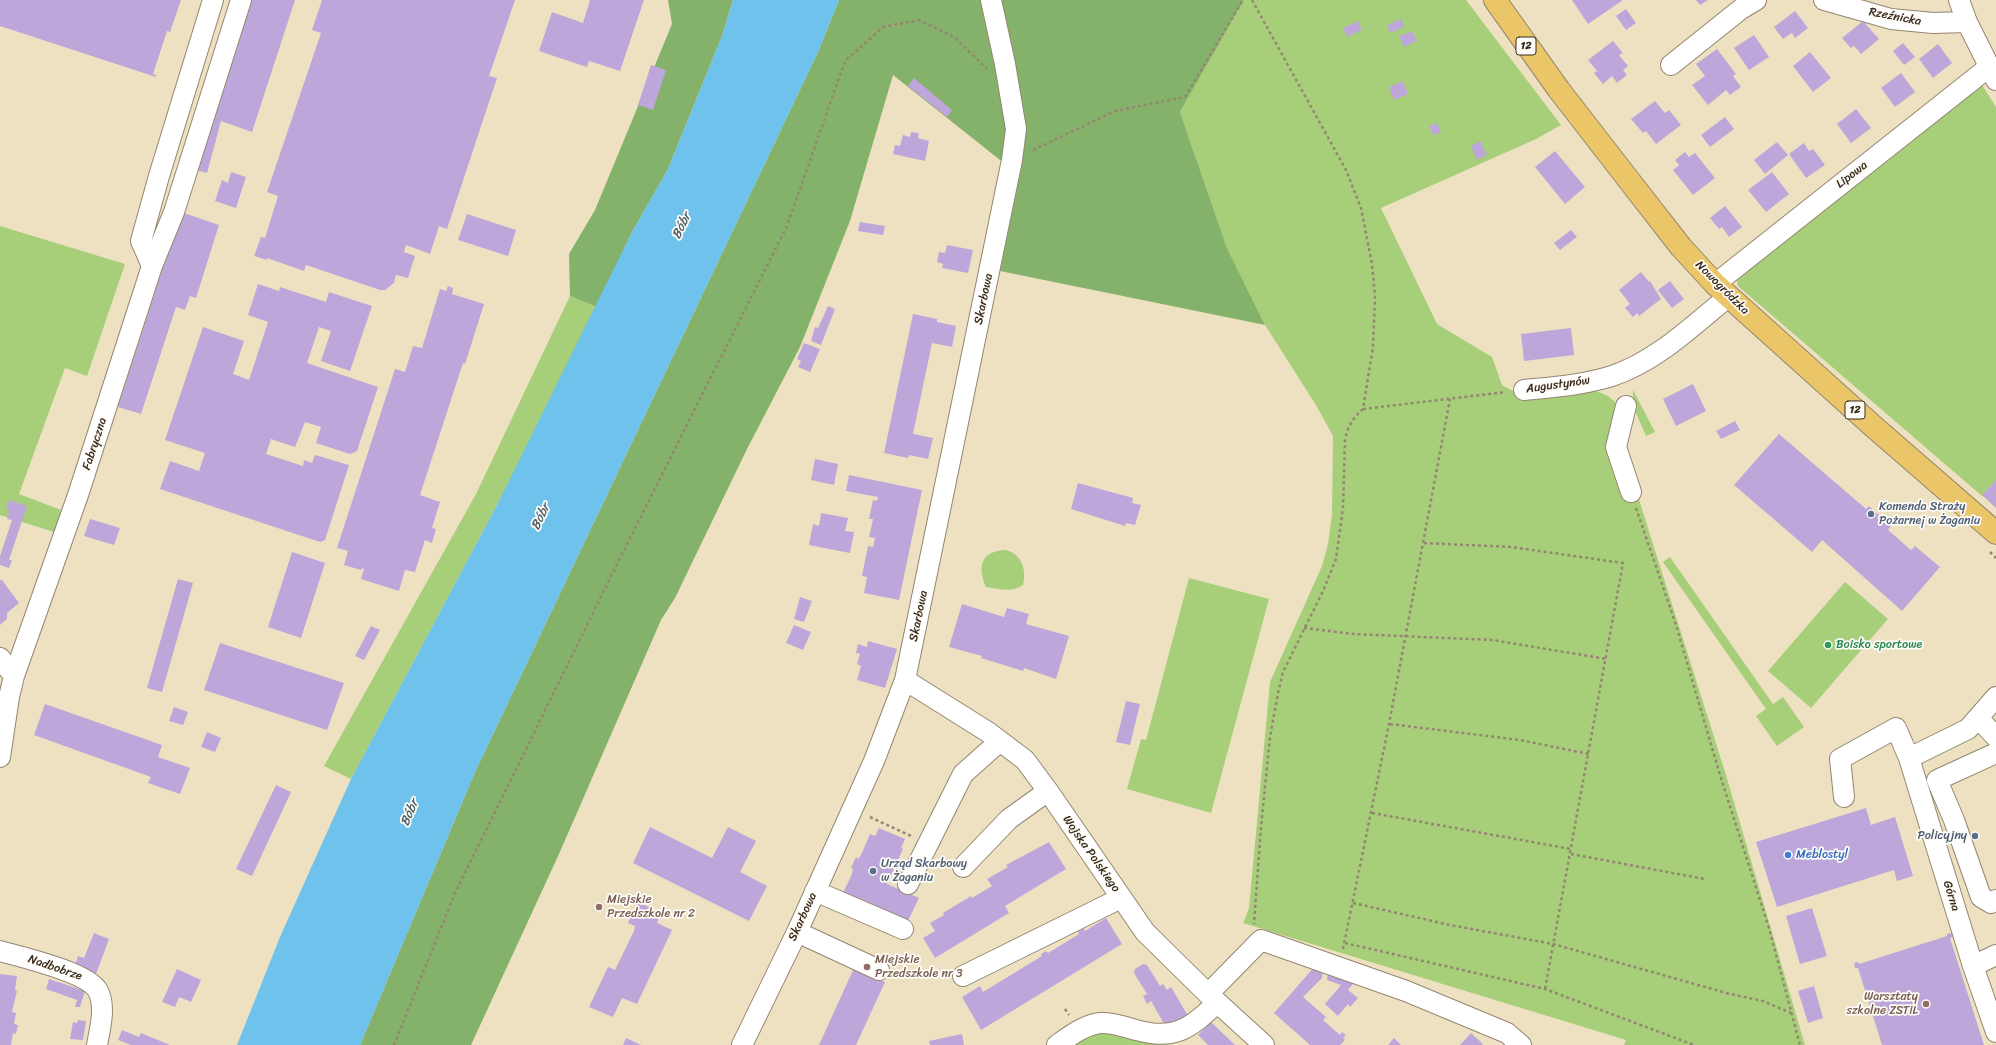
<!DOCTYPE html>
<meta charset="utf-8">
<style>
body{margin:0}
canvas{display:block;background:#eee1c1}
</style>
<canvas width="1996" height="1045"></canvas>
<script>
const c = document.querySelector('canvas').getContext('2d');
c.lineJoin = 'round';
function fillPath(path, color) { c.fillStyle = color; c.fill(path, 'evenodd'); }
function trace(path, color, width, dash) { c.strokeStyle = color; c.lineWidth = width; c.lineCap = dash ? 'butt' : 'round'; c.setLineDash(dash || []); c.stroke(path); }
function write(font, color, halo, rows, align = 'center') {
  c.font = font + ' Sriracha,sans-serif'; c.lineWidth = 3.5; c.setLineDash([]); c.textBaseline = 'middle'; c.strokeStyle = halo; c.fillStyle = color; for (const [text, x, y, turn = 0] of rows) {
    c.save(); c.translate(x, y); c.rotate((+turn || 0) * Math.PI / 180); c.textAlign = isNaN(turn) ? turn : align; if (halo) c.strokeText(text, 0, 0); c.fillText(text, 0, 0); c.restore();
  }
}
const green = new Path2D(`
 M1244 0H1466L1561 125 1536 139 1381 208 1437 324 1492 357 1502 385 1524 397 1588 391 1599 392 1608 396 1615 402 1618 410 1623 449 1726 775 1805 1045H1624L1626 1040 1243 923 1249 908 1270 682 1322 566 1328 544 1332 514 1333 436 1316 405 1265 325 1227 248 1180 112Z
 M1982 85 1996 107V481L1982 496 1738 286 1736 276Z
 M0 226 125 264 87 376 65 368 19 494 61 510 54 532 0 515Z
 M570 296 597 307 497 505 351 779 324 766 476 494Z
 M1633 390 1655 432 1646 436 1633 406Z
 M1006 550C1022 554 1027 571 1023 585 1011 593 1000 589 986 587 977 566 981 551 1006 550Z
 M1670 557 1773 704 1783 697 1804 727 1777 746 1756 716 1766 709 1663 562Z
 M1189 578 1269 599 1211 813 1127 789 1141 739 1146 740Z
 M1845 582 1888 619 1811 708 1768 671Z
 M1105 1028 1166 1043 1169 1045H1064Z`);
const forest = new Path2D(`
 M668 0H733L722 36 668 169 631 234 597 307 570 296 569 254 595 210 672 24Z
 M839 0H1244L1180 112 1227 248 1265 325 1000 271 1023 160H1000L893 75 850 221 800 347 747 449 675 598 661 620 559 854 471 1045H360L475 772 818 52Z`);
const water = new Path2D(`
 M733 0H839L818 52 475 772 360 1045H237L280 937 351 779 497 505 631 234 668 169 722 36Z`);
const building = new Path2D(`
 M0 0H181L170 32 167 31 153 74 156 75V77L0 26Z
 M251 0H295L252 132 221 121 207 173 196 170Z
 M322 0H515L489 76 497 78 447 229 439 226 430 254 406 245 404 252 415 256 408 278 396 275 394 283 385 290H380L306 265 304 271 267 258V260L254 256 261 237 265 238 278 196 267 192 321 33 312 30Z
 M590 0H644L620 71 589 61 587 67 539 51 552 12 583 23Z
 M1572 0H1623L1588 24Z
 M1696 0H1708L1700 5Z
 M1626 9 1636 23 1626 30 1616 16Z
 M1795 11 1808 28 1795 38 1792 33 1783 39 1774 27Z
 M1401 19 1404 27 1390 33 1387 25Z
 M1358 21 1362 30 1347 37 1343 28Z
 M1863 21 1879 39 1861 54 1854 46 1851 48 1842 38Z
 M1412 31 1417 41 1404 47 1399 36Z
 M1754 35 1769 57 1749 70 1734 48Z
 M1613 41 1623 53 1619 55 1628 66 1623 70 1627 75 1617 83 1612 76 1603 84 1594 73 1597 71 1588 60Z
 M1903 43 1915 57 1904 65 1893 51Z
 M1938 44 1952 63 1933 78 1919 59Z
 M1717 49 1736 74 1733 76 1741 87 1730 95 1726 90 1708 105 1692 85 1705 76 1696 64Z
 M1810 52 1831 78 1813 92 1793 66Z
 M651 65 666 70 653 110 638 105Z
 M1901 73 1915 92 1895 107 1881 88Z
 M914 78 952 110 947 117 908 86Z
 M1403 81 1408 94 1394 100 1389 87Z
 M1655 101 1665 113 1669 110 1681 125 1656 144 1646 131 1643 133 1631 119Z
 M1856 109 1871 128 1851 143 1837 124Z
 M1725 117 1734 129 1710 147 1701 135Z
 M1437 123 1441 132 1433 135 1429 126Z
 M911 132 919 133 918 138 929 141 925 161 893 154 895 145 900 146 903 135 910 137Z
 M1480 141 1487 155 1477 160 1471 146Z
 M1777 142 1788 155 1765 174 1754 160Z
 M1804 143 1809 151 1813 149 1825 165 1806 178 1789 154Z
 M1555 151 1585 187 1565 204 1535 167Z
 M1685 152 1689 157 1695 153 1715 178 1693 195 1673 170 1679 165 1675 160Z
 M231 172 246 177 236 208 215 201 222 180 228 183Z
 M1772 172 1789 194 1766 212 1748 190Z
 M1725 206 1742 227 1729 237 1722 227 1719 229 1710 218Z
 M181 212 219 225 196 298 190 296 185 310 176 307 141 414 118 407Z
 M467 214 516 230 508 256 458 240Z
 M860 222 885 226 883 235 858 231Z
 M1571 230 1577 237 1560 250 1554 243Z
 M947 245 973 250 968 273 942 268 943 264 937 262 939 252 945 253Z
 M1641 272 1649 282 1650 281 1661 299 1639 316 1637 313 1633 317 1625 308 1630 304 1619 290Z
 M1670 281 1684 299 1672 308 1658 290Z
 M258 284 279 291 280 287 326 302 329 292 372 306 350 371 321 361 331 331 319 327 307 363 378 387 357 451 350 454 316 443 321 427 305 422 295 447 271 439 266 454 303 466 304 460 312 463 315 455 349 465 325 540 320 542 160 489 170 461 199 471 205 453 165 440 203 327 244 341 233 374 249 380 268 322 248 315Z
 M448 286 453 288 452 294 484 304 465 364 463 363 420 495 440 502 432 528 436 529 432 543 425 540 415 572 405 570 399 591 361 579 364 569 362 568 361 570 344 565 348 551 337 548 395 369 405 372 413 346 422 348 440 289 446 291Z
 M828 306 835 309 821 345 811 341 815 327 818 328Z
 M913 314 937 319V322L956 326 952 347 932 343 913 434 933 438 928 459 909 455 908 458 884 453Z
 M1571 328 1574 355 1524 361 1521 334Z
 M804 343 820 349 810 372 798 367 801 361 797 359Z
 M1693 384 1706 411 1676 426 1663 399Z
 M1735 421 1740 430 1721 439 1716 431Z
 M1779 434 1866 509 1869 506 1891 526 1888 530 1911 550 1915 546 1940 567 1902 611 1822 540 1812 552 1734 485Z
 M815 459 838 464 834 485 811 480Z
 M849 475 922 490 899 600 864 593 867 577 862 576 868 546 873 547 875 538 869 537 873 519H869L873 500 877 501 878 497 846 491Z
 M1996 480V508L1982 495Z
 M1078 483 1133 498 1132 503 1141 505 1135 525 1126 523 1125 526 1071 509Z
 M9 500 27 506 9 560H12L9 568 0 565V556L12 520 7 519 9 510 6 509Z
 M821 513 848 518 845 531 854 532 850 553 809 545 813 524 819 526Z
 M90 519 120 528 114 545 84 536Z
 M292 552 325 563 301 638 268 627Z
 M178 579 193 583 162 692 147 688Z
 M0 580H2L19 603 7 613V619L0 625Z
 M800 597 812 601 804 622 794 619Z
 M962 604 1004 617 1007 608 1029 614 1026 624 1069 636 1056 679 1024 668 1023 671 981 658 982 656 949 647Z
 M794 625 811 632 803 650 786 643Z
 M371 626 380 630 364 660 355 656Z
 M868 641 897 649 885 688 857 680 861 666 857 664 860 654 856 653 858 644 867 647Z
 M220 643 344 683 327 730 204 690Z
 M1126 701 1140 704 1130 745 1116 742Z
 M45 704 162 745 158 757 190 768 180 794 148 783 151 777 34 735Z
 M174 707 188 712 183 725 169 721Z
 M207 732 221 738 215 752 201 747Z
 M276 785 291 792 252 876 236 869Z
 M1866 808 1871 825 1895 817 1913 876 1897 881 1894 870 1777 907 1756 842Z
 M650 827 712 858 728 827 756 841 740 872 767 886 749 921 633 863Z
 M879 828 905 839 901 848 903 849 887 884 919 898 906 925 842 895 852 874 853 869 851 868 856 857 858 859 861 855 870 834 875 836Z
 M1049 842 1066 869 1005 906 1009 913 935 958 923 938 935 931 930 923 944 915 943 913 971 896 972 898 992 886 987 879 1008 867 1006 865Z
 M638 902 661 913 657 923 672 930 637 1004 622 998 613 1017 589 1007 608 967 615 970 634 931 635 926 628 923Z
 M1812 908 1827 956 1800 964 1786 916Z
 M1106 918 1122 944 981 1030 962 997 980 986 983 992 1042 956 1041 954 1046 951 1048 953 1079 934 1078 932 1084 928 1085 931Z
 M94 933 109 939 96 974 75 965 78 956 84 958Z
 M1952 933 1953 937 1950 938 1984 1045H1882L1858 968H1855L1854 963 1858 962 1859 964 1947 936V934Z
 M1143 964 1147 965 1160 986 1163 984 1167 990 1171 987 1188 1016 1167 1029 1151 1001 1147 1004 1143 996 1147 994 1134 973 1135 969Z
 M1315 966 1323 968 1322 978 1303 997 1326 1017 1323 1020 1340 1035 1342 1032 1346 1035 1343 1038 1345 1040 1340 1045H1310L1274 1013Z
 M854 968 885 982 856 1045H819Z
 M177 969 201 980 191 1002 179 997 175 1007 162 1002Z
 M1328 970 1357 979 1348 990 1358 998 1350 1007 1348 1004 1338 1016 1325 1004 1341 985 1327 980Z
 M0 974 17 976 15 990 17 991 12 1012 16 1013 14 1024 18 1025 16 1034 13 1033 11 1045H0Z
 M49 979 85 991 80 1007H75L77 1000 46 989Z
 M1814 986 1823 1018 1808 1023 1798 991Z
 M78 1020 86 1021 83 1040 70 1039 73 1022 77 1023Z
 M1211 1022 1235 1045H1208L1198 1035Z
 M122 1030 139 1037 141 1033 170 1045H131L118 1040Z
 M1471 1033 1483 1044 1482 1045H1460Z
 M962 1034 964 1045H930L929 1041Z
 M626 1038 641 1045H623Z
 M1394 1038 1401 1045H1388Z`);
const path = new Path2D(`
 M1252 0 1346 170 1361 208 1372 264 1375 296 1373 347 1363 409C1353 418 1348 426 1345 439L1343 508 1336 559 1323 591 1283 672 1278 693 1270 737 1261 827 1254 924
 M1033 150 1115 111 1185 97 1243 0
 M1363 409 1506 392
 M1636 508 1676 625 1720 775 1769 928 1800 1045
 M1424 543 1511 547 1623 563 1545 989
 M1990 552 1996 558
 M1304 628 1354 634 1493 640 1606 659
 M1390 724 1520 740 1589 754
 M1372 813 1571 849
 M870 817 911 836
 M1571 854 1705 879
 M1353 903 1450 925 1553 944 1730 994 1763 1001 1791 1013
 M1345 943 1545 989 1694 1045
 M1343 949 1389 724 1450 399
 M1065 1009 1069 1015
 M394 1045 455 893 616 566 787 226 845 61 883 27 919 20 954 37 987 69`);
const minor = new Path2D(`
 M1824 0 1891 19 1933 23 1967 22
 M1959 0 1967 22 1996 80
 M1671 65 1741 9 1756 0
 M152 266 141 241 159 176 213 0
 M1715 284 1989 67
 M1524 390C1554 387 1583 385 1612 376 1657 361 1692 326 1728 297
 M1626 406 1616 447 1631 492
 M0 658 14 676
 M905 680 988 732 1025 760 1048 791 1145 932 1208 994 1264 1045
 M1978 718 1996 737
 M1996 753 1937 780 1954 820 1981 897 1991 903 1996 900
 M0 757 9 697 14 676 78 495 152 266 174 212 241 0
 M1909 758 1968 729 1996 697
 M1844 797 1840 759 1896 728 1909 758 1973 966 1996 1032
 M963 867 1009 819 1048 791
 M908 884 963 774 1000 741
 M815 891 903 929
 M797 932 879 970
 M0 951C21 957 88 972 98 991 106 1006 100 1029 97 1045
 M1973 966 1996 955
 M963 976 1121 898
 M1208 994 1261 940 1406 991 1507 1033 1521 1045
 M742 1045 797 932 874 761 905 680 1012 160 1016 129 1005 64 991 0
 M1057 1045C1070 1036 1084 1025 1100 1023 1113 1022 1124 1027 1136 1030 1175 1041 1190 1028 1217 1003`);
const major = new Path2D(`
 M1495 0 1559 90 1635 188 1681 247 1715 284 1874 427 1996 533`);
const markers = [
 [1871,514,4,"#5c6f8a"],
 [1828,645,4,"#2e9e5b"],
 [1975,836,4,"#5c6f8a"],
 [1788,855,4,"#3f7fe0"],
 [873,871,4,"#5c6f8a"],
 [599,907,4,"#8d6e63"],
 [867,967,4,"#8d6e63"],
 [1926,1004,4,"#8d6e63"]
];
const shields = [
 [1526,46,20],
 [1855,410,20]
];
const shieldNames = [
 ["12",1526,46],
 ["12",1855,410]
];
const streetNames = [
 ["Rzeźnicka",1895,17,11],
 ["Lipowa",1852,175,-38],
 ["Nowogródzka",1722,288,45],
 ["Skarbowa",984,299,-78],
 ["Augustynów",1558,385,-8],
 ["Fabryczna",95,444,-72],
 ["Skarbowa",919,616,-78],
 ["Wojska Polskiego",1091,854,55],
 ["Górna",1951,896,73],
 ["Skarbowa",803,917,-65],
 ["Nadbobrze",55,968,19]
];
const serviceNames = [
 ["Komenda Straży",1879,507],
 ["Pożarnej w Żaganiu",1879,521],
 ["Policyjny",1967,836,"right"],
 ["Urząd Skarbowy",881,864],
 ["w Żaganiu",881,878]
];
const leisureNames = [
 ["Boisko sportowe",1836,645]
];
const shopNames = [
 ["Meblostyl",1796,855]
];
const educationNames = [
 ["Miejskie",607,900],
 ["Przedszkole nr 2",607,914],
 ["Miejskie",875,960],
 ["Przedszkole nr 3",875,974],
 ["Warsztaty",1918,997,"right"],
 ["szkolne ZSTiL",1918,1011,"right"]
];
const waterNames = [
 ["Bóbr",682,226,-64],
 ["Bóbr",541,517,-64],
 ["Bóbr",410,813,-67]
];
fillPath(green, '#a7cf7a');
fillPath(forest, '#85b26a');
fillPath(water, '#6ec2eb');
fillPath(building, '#bda7da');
trace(minor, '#948670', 22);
trace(major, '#948670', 24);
trace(path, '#948670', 2.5, [3, 3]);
trace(minor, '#fff', 20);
trace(major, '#eac669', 22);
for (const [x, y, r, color] of markers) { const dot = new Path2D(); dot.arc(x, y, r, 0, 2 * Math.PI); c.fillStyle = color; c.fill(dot); trace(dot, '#fdfcf7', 1.5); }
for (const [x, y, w] of shields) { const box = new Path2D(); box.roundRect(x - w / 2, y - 9, w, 18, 3); c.fillStyle = '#fdfcf7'; c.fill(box); trace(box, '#3b2a1e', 1); }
write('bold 11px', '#3b2a1e', null, shieldNames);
write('12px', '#3b2a1e', '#fdfcf7', streetNames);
write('12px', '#4e5e75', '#fdfcf7', serviceNames, 'left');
write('12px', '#27864d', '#fdfcf7', leisureNames, 'left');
write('12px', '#366cbe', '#fdfcf7', shopNames, 'left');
write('12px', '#785e54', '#fdfcf7', educationNames, 'left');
write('italic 13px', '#4d5f66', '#fdfcf7', waterNames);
</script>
